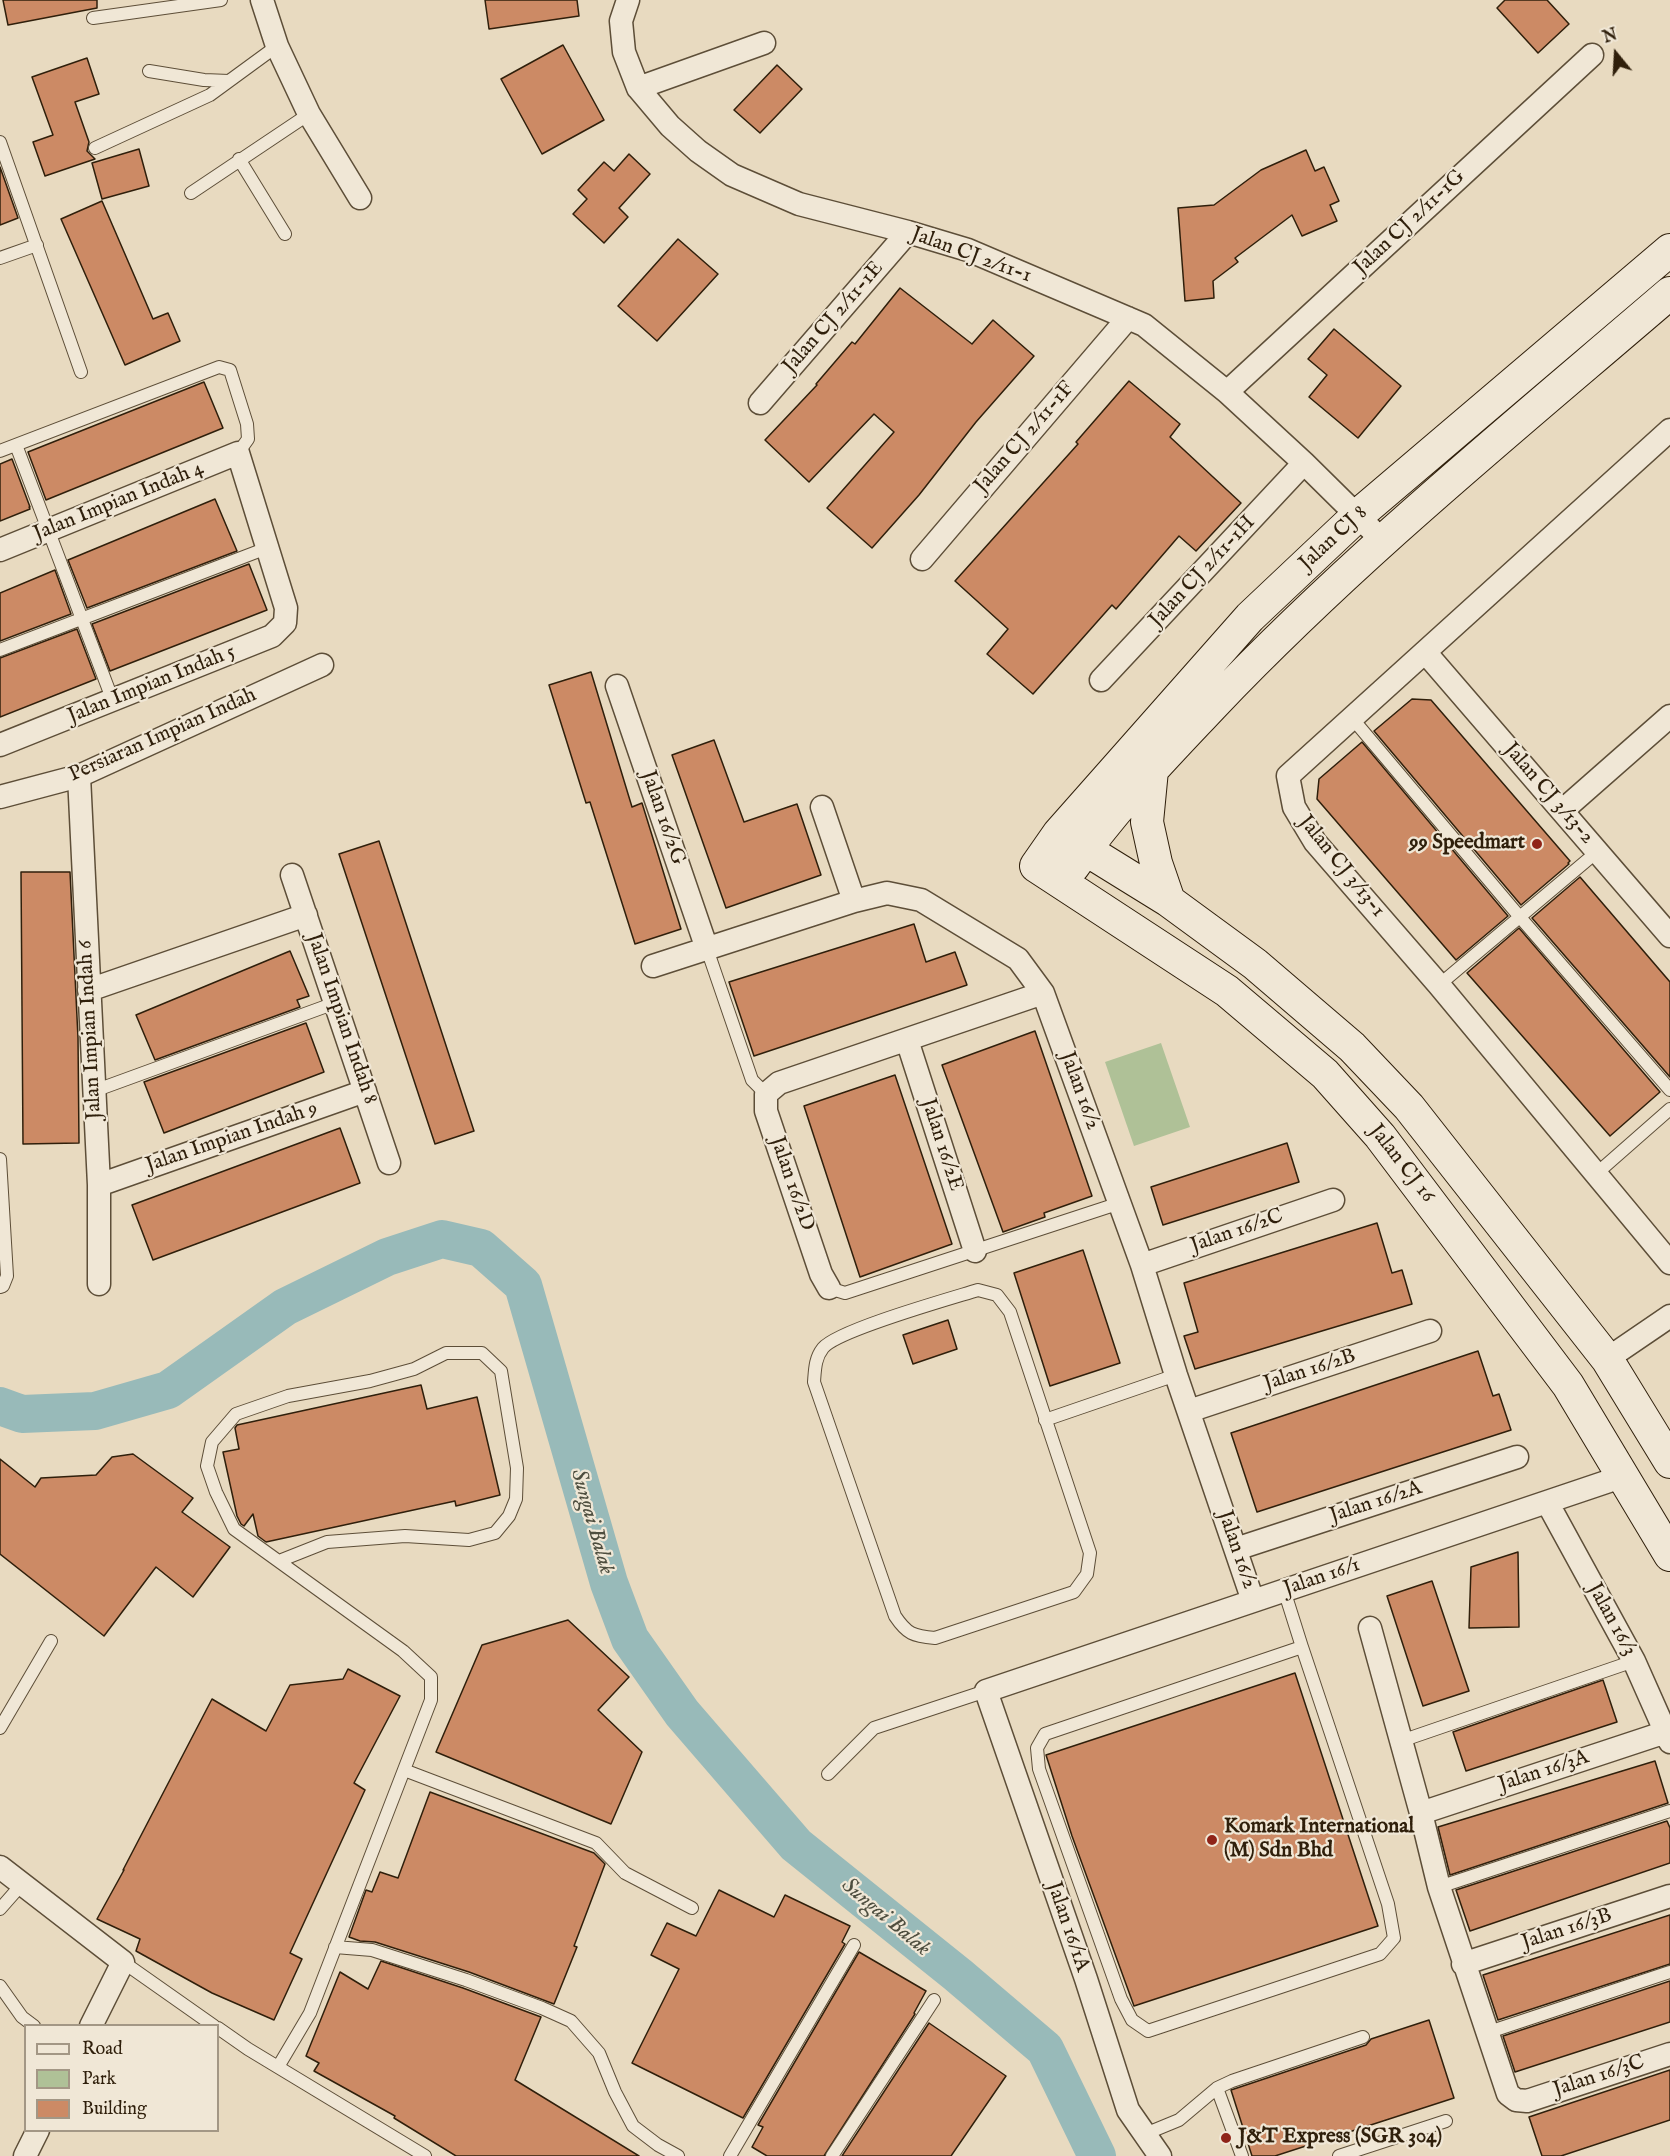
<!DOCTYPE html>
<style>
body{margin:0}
#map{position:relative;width:1670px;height:2156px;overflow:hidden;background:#e8dac0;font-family:"IM FELL English",serif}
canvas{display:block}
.legend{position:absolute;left:24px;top:2024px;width:195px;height:108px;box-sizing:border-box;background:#f0e7d6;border:2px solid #a39785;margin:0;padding:8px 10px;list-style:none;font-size:18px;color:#2f1f0b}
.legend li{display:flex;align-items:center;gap:12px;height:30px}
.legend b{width:30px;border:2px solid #a39785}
.north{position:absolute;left:1586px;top:24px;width:60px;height:60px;-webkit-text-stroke:4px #f0e7d6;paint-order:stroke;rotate:342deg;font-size:16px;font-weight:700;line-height:24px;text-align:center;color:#2f1f0b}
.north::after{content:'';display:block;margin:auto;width:21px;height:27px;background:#2f1f0b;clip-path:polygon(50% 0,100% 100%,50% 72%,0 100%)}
</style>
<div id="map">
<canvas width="1670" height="2156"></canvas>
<ul class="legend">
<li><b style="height:8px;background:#f0e7d6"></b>Road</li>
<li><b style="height:16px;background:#afc197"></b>Park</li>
<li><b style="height:16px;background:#cc8a65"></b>Building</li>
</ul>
<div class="north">N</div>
</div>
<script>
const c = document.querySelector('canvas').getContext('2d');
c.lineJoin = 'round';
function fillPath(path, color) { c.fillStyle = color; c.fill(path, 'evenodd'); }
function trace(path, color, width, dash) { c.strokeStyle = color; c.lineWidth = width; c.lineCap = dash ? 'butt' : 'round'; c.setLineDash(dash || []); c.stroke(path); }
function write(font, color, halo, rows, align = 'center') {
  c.font = font + ' "IM FELL English",serif'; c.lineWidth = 4.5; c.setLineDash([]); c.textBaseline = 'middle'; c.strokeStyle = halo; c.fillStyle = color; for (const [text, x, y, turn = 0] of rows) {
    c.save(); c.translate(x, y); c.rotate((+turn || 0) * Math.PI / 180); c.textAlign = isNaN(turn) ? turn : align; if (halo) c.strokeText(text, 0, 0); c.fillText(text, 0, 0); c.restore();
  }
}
const green = new Path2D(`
 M1161 1043 1190 1127 1134 1146 1105 1062Z`);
const river = new Path2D(`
 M0 1406 22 1414 95 1411 168 1390 285 1307 387 1257 442 1239 481 1248 523 1285 609 1583 630 1639 682 1713 796 1845 958 1975 1045 2049 1097 2156`);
const building = new Path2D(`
 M3 0H97V8L8 25Z
 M485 0H577L579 16 489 29Z
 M1505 0H1547L1569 24 1538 53 1497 8Z
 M563 45 604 120 542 154 501 79Z
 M87 58 99 94 75 102 89 142 87 151 95 159 45 176 33 142 53 135 32 77Z
 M777 65 802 89 760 133 734 110Z
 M139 149 149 186 102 199 92 163Z
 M1306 150 1315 171 1324 167 1339 201 1330 205 1337 221 1302 236 1292 215 1235 258 1238 262 1213 281 1214 298 1185 301 1178 208 1214 205 1261 170Z
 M629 154 650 174 619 208 628 217 604 243 573 214 587 199 578 190 604 162 614 171Z
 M0 167 18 218 0 225Z
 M102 201 153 319 168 313 180 341 125 365 61 219Z
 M678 239 718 274 657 341 618 306Z
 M900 288 972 344 993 320 1034 356 976 422 919 495 872 548 827 508 894 432 874 414 809 482 765 440 817 385 816 384 852 342 855 344Z
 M1334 329 1401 386 1358 438 1309 397 1327 375 1308 359Z
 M1129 381 1180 424 1170 437 1241 503 1196 551 1179 536 1116 609 1112 605 1033 694 987 654 1008 629 955 581 1078 444 1076 442Z
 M204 382 223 428 46 500 28 452Z
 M12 459 30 507H29L30 509 0 521V464Z
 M215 499 237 551 87 608 68 560Z
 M249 564 267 610 110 671 92 624Z
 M55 570 71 614 0 641V593Z
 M77 629 96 679 0 717V658Z
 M591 672 632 807 642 803 681 929 635 944 590 802 586 803 549 685Z
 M1412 699 1431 700 1570 861 1568 863 1569 864 1521 905 1374 731Z
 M714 740 744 822 797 804 821 875 726 908 672 755Z
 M1362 742 1508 916 1456 960 1317 799 1319 779Z
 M379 841 474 1131 435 1144 339 854Z
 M21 872H70L78 1038 79 1143 23 1144Z
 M1580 877 1670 982V1077L1532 918Z
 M914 924 926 962 955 952 967 985 754 1056 729 982Z
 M1519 928 1660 1092 1610 1136 1467 973Z
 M290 951 309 996 297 1000 300 1007 155 1060 136 1015Z
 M306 1023 324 1072 164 1133 144 1082Z
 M1035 1031 1092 1196 1044 1213 1045 1217 1003 1232 942 1065Z
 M895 1075 952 1244 860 1277 804 1106Z
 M340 1128 360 1183 153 1260 132 1205Z
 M1287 1143 1299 1182 1163 1225 1151 1187Z
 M1377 1223 1392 1273 1402 1270 1412 1304 1195 1369 1184 1336 1198 1332 1184 1283Z
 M1083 1250 1120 1363 1050 1386 1014 1273Z
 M948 1320 957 1349 913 1364 903 1335Z
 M1478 1351 1493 1396 1499 1394 1511 1430 1257 1512 1231 1433Z
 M421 1385 427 1409 477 1397 500 1495 456 1506 455 1501 266 1542 258 1536 253 1514 244 1526 241 1524 237 1516 223 1452 239 1449 235 1428 237 1425Z
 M133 1454 193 1498 182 1512 230 1547 193 1597 156 1567 104 1636 0 1554V1459L35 1487 41 1478 96 1475 112 1457Z
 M1518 1552 1519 1627 1469 1628 1471 1567Z
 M1432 1581 1469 1691 1423 1706 1387 1596Z
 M568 1620 629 1677 598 1710 642 1752 611 1824 436 1752 482 1645Z
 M348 1669 400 1696 354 1783 365 1790 290 1953 302 1959 274 2020 212 1993 136 1951 140 1939 97 1919 124 1870H123L212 1699 266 1731 290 1685 343 1679Z
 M1295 1673 1378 1926 1134 2006 1072 1836 1046 1755Z
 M1603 1680 1617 1722 1466 1771 1453 1732Z
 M1655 1761 1668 1803 1450 1875 1438 1827Z
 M430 1792 594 1853 605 1864 574 1946 577 1947 554 2004 469 1972 375 1942 360 1941 349 1937 366 1890 372 1892 380 1872 398 1878Z
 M1667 1821 1670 1828V1863L1470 1931 1456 1890Z
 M719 1890 774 1917 785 1895 850 1926 842 1942 845 1944 743 2118 632 2063 679 1969 651 1955 667 1923 696 1936Z
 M1670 1915V1964L1498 2020 1483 1975Z
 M859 1952 926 1991 914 2013 915 2014 824 2156H767L752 2147 763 2127 758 2125Z
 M381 1961 463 1988 541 2017 515 2080 639 2156H456L394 2118 395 2116 314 2071 319 2063 306 2056 340 1972 368 1989Z
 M1670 1981V2022L1515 2072 1503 2036Z
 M1429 2020 1454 2098 1275 2156H1252L1231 2090 1366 2045 1371 2039Z
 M929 2023 1006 2076 951 2156H842Z
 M1670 2070V2120L1561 2156H1542L1529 2117Z`);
const lane = new Path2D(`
 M93 18 221 0
 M149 71 204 80 229 81
 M0 142 81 372
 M95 148 210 95 277 46
 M239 159 285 234
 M191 193 309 114
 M0 258 37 245
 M16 445 113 701
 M0 451 219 367 230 370 247 424 248 439 238 453
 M0 650 267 548
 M1352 718 1519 916 1670 1090
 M707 949 752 1080 766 1094
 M1439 985 1598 851
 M94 1091 335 1003
 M0 1159 7 1276 3 1286 0 1287
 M1596 1174 1670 1109
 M829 1288 845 1293 1120 1203
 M978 1290 997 1295 1010 1312 1090 1553 1087 1574 1074 1592 935 1638C913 1636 907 1634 895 1616L814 1382C815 1369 815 1358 823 1348 838 1330 949 1299 978 1290Z
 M1045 1420 1176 1375
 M1284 1590 1302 1647 1045 1734 1037 1748 1039 1769 1121 1999 1132 2020 1148 2031 1380 1954 1394 1938 1388 1904 1302 1647
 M0 1728 51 1641
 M1401 1741 1634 1661
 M404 1770 596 1843 625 1873 692 1908
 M828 1774 874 1728 986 1691
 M1439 1887 1670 1811
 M0 1909 22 1884
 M335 1947 372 1950 466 1980 542 2008 571 2021 599 2053 615 2092 633 2126 658 2145 678 2156
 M123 1962 214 2026
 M0 1986 22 2017 34 2026
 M218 2028 248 2049 425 2156
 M1486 2033 1670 1972
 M278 2067 310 2013 431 1700V1677L403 1651 234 1529 216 1492 207 1466 212 1442 236 1414 288 1396 370 1381 414 1369 446 1353H482L501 1371 517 1468 516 1499 509 1516 495 1533 469 1540 405 1536 327 1542 279 1561
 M1217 2088 1242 2156
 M1145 2134 1179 2120 1217 2088 1232 2081 1363 2037
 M730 2156 854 1945
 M832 2156 934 2000
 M1339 2156 1446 2121`);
const street = new Path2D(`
 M262 0 277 46 309 114 360 198
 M628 0 621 21 624 52 638 88 670 126 698 151 732 175 799 204 908 232 968 250 1144 325 1227 392 1304 463 1382 540
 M638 88 764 43
 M1227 392 1592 55
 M760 403 908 232
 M1670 430 1288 776 1294 807 1315 842 1439 985 1670 1263
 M0 550 238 453 286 608 285 623 272 636 0 745
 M922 559 1128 318
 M1425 652 1670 936
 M1101 680 1304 463
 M617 686 707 949
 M79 776 99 1185V1284
 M0 797 79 776 322 665
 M822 807 854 901
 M1562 811 1670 716
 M292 875 389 1163
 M653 966 854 901 887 893 921 900 1018 959 1043 993 1142 1265 1176 1375 1253 1601
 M89 990 306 915
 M907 1040 975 1251
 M99 1185 365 1091
 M1142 1265 1333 1200
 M829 1288 821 1274 766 1111V1094L779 1083 1043 993
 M1607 1359 1670 1316
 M1189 1411 1430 1331
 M1547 1502 1634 1661 1670 1742
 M1236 1549 1517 1457
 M1370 1628 1421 1813 1439 1887 1508 2094 1516 2100 1527 2101 1670 2054
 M1421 1813 1666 1732
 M0 1867 123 1962 91 2026
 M1463 1964 1670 1896
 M25 2156 38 2130
 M1160 2156 1128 2110 1086 1979 986 1691 1624 1476`);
const secondary = new Path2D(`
 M1670 250 1357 516 1250 617 1059 833 1036 866 1227 991 1325 1074 1380 1136 1568 1385 1670 1555
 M1152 770 1147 822 1156 863 1169 901
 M1059 833 1169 901 1255 964 1352 1047 1409 1107 1607 1359 1670 1462
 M1073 867C1113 809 1164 757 1212 706 1354 557 1514 427 1670 293`);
const markers = [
 [1537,844,6,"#8f2418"],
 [1212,1840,6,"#8f2418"],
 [1226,2138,6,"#8f2418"]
];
const streetNames = [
 ["Jalan CJ 2/11-1G",1410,223,-43],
 ["Jalan CJ 2/11-1",971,256,20],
 ["Jalan CJ 2/11-1E",834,318,-49],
 ["Jalan CJ 2/11-1F",1025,438,-49],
 ["Jalan Impian Indah 4",119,502,-22],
 ["Jalan CJ 8",1334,539,-43],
 ["Jalan CJ 2/11-1H",1203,572,-47],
 ["Jalan Impian Indah 5",152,685,-22],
 ["Persiaran Impian Indah",163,736,-24],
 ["Jalan CJ 3/13-2",1548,794,49],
 ["Jalan 16/2G",662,818,71],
 ["Jalan CJ 3/13-1",1341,867,51],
 ["Jalan Impian Indah 8",341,1019,71],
 ["Jalan Impian Indah 6",91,1030,-93],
 ["Jalan 16/2",1079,1091,70],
 ["Jalan Impian Indah 9",232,1138,-19],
 ["Jalan 16/2E",941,1145,72],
 ["Jalan CJ 16",1401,1164,52],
 ["Jalan 16/2D",791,1184,71],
 ["Jalan 16/2C",1237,1232,-19],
 ["Jalan 16/2B",1310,1371,-18],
 ["Jalan 16/2A",1376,1503,-18],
 ["Jalan 16/2",1236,1550,71],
 ["Jalan 16/1",1322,1578,-19],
 ["Jalan 16/3",1611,1620,61],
 ["Jalan 16/3A",1544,1772,-18],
 ["Jalan 16/1A",1067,1927,71],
 ["Jalan 16/3B",1567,1930,-18],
 ["Jalan 16/3C",1599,2077,-18]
];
const poiNames = [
 ["99 Speedmart",1525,844,"right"],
 ["Komark International",1224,1828],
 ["(M) Sdn Bhd",1224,1852],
 ["J&T Express (SGR 304)",1238,2138]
];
const waterNames = [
 ["Sungai Balak",591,1522,74],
 ["Sungai Balak",885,1918,40]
];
fillPath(green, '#afc197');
trace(river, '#98bab9', 38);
fillPath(building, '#cc8a65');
trace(building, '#2f1f0b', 1.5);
trace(lane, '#5d4e38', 14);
trace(street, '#5d4e38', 25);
trace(secondary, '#2f1f0b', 34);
trace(lane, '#f0e7d6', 12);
trace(street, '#f0e7d6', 22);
trace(secondary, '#f0e7d6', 32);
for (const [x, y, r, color] of markers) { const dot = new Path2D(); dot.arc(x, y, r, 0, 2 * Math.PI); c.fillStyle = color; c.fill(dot); trace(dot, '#f0e7d6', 2); }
write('21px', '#2f1f0b', '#f0e7d6', streetNames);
write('bold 21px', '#2f1f0b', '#f0e7d6', poiNames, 'left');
write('italic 22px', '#4e4e3f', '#f0e7d6', waterNames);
</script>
